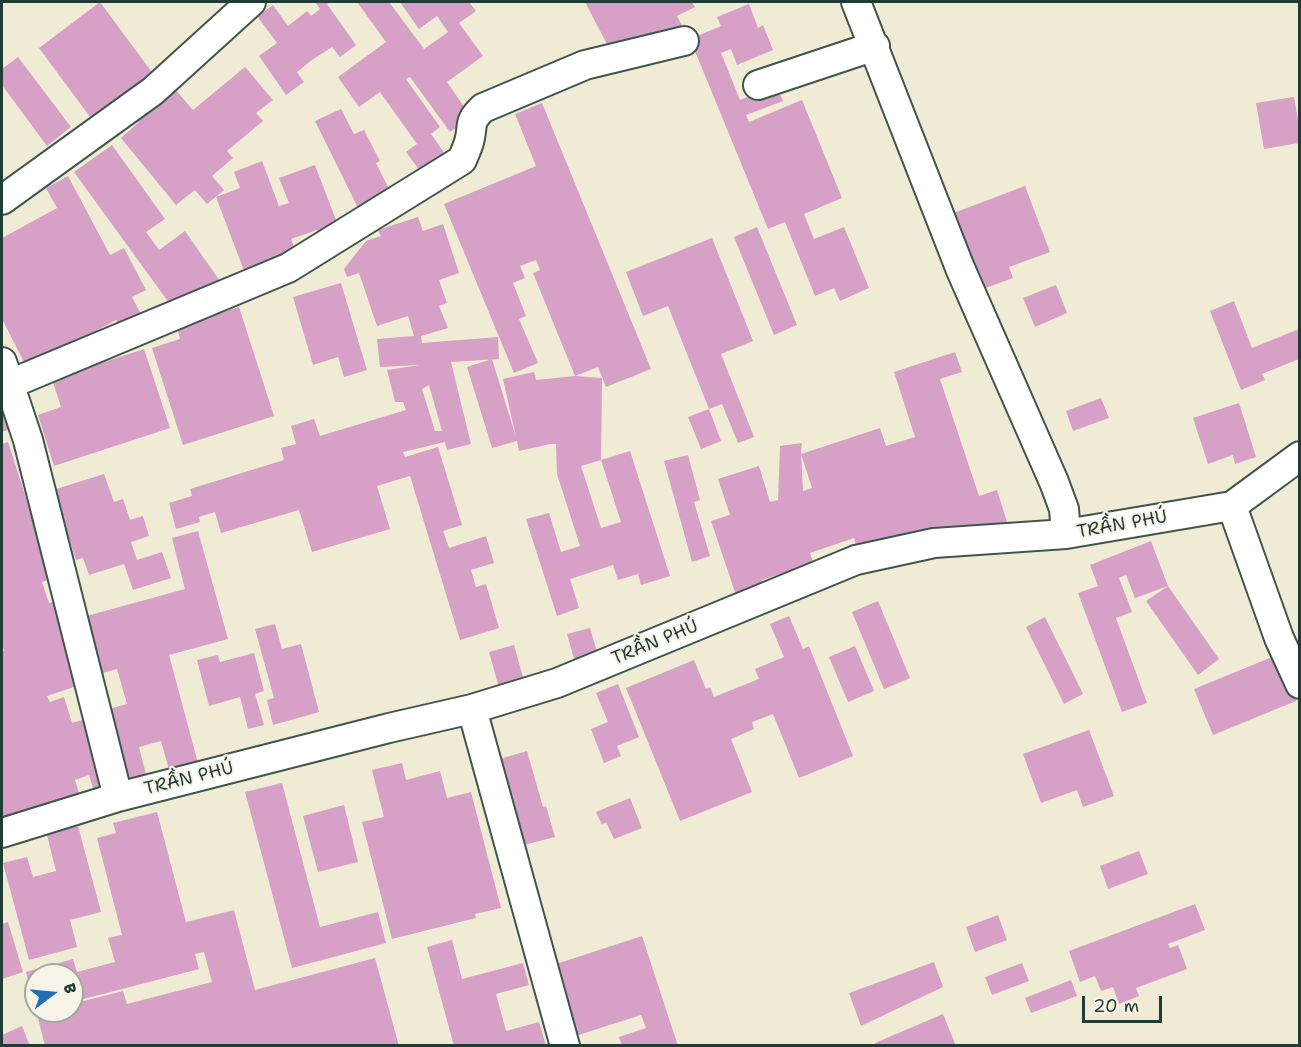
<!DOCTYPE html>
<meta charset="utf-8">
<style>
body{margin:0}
#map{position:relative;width:1301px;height:1047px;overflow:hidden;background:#f0ebd5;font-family:"Shantell Sans",sans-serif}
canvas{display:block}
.frame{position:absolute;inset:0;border:3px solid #1f3d34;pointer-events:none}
.north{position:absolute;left:24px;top:963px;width:60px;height:60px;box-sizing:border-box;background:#f7f3e8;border:2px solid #a1aaa0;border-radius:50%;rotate:74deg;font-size:16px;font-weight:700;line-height:24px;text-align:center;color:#1f3d34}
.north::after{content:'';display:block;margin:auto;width:21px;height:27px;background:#1f6fb2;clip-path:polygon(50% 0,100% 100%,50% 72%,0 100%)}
.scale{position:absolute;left:1082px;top:996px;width:80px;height:27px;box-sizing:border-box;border:3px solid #1f3d34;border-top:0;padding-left:8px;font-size:18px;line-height:21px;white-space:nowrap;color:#1f3d34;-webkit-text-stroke:4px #f7f3e8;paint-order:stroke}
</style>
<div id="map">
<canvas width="1301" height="1047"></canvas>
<div class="frame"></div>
<div class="north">B</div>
<div class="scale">20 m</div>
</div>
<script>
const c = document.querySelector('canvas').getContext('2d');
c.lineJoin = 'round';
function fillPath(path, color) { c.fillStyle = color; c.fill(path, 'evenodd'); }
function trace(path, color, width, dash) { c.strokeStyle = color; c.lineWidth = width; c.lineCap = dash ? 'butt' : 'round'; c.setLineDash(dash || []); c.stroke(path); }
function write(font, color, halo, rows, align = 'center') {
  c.font = font + ' "Shantell Sans",sans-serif'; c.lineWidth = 4.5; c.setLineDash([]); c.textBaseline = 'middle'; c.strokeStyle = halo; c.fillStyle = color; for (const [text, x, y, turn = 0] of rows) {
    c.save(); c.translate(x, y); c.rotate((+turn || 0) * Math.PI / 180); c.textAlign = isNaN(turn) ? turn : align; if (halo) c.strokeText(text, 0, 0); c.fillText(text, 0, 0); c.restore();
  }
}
const building = new Path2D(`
 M100 2 157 79 96 125 39 48Z
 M315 2H331L327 4 356 45 340 57 332 47 312 60 297 72 304 82 286 95 259 56 277 43 257 16 273 5 288 26 307 11 311 16 320 9Z
 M357 2H389L424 49 448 32 437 16 419 29 400 2H469L476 11 459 23 483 56 447 82 471 117 450 132 410 77 406 79 440 127 431 134 450 161 425 178 406 152 417 144 380 92 359 107 338 77 386 42Z
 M585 2H692L695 7 677 16 686 34 644 45 639 35 610 50Z
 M749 4 758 28 763 25 773 50 737 65 731 49 721 53 740 100 776 85 783 101 746 115 749 122 802 100 842 198 804 214 814 239 844 227 869 288 840 301 834 288 815 296 785 222 768 229 690 39 721 26 717 17Z
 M18 57 71 127 47 146 2 85V69Z
 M245 67 273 100 256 113 263 121 227 151 233 158 212 176 224 190 207 204 195 190 176 205 121 138 139 122 136 120 174 88 193 110Z
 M1294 97 1299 126V143L1264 149 1256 103Z
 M542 103 651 369 606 387 598 367 575 376 533 273 540 270 536 260 520 266 525 278 513 283 526 316 519 319 538 363 514 373 444 204 536 166 515 114Z
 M341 109 354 134 364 130 380 161 376 163 393 197 360 212 315 121Z
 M112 145 165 219 146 232 159 250 185 231 222 284 172 307 74 172Z
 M262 161 279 206 289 203 279 178 315 165 341 233 321 240 317 230 291 239 297 255 248 281 216 197 240 188 234 172Z
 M68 176 110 255 124 248 146 290 132 297 144 320 122 331 116 320 27 368 2 319V238L57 208 46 188Z
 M1025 186 1050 252 1009 267 1013 278 980 290 951 214Z
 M418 217 423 231 443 224 459 273 439 280 447 303 439 306 448 328 421 336 422 343 498 337 499 359 451 362 471 444 447 450 445 442 403 452 405 457 438 447 462 525 443 531 449 548 486 536 494 563 471 570 476 587 486 584 499 628 460 640 410 476 377 486 390 529 312 552 299 510 221 533 215 512 199 517 200 522 176 529 169 503 192 496 190 489 284 460 281 448 296 444 291 426 314 419 320 436 406 410 403 402H395L387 370 420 365 380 367 377 339 414 336 408 316 377 326 359 273 347 277 344 269 366 241 381 236 378 230ZM429 385 442 431H435L422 389Z
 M757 227 797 325 774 335 734 237Z
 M712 238 753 341 721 354 754 437 738 443 722 404 709 409 668 306 643 316 626 272Z
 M341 283 367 370 344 377 338 357 313 365 293 297Z
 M1056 285 1067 313 1035 327 1023 298Z
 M1234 301 1252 348 1299 329V359L1262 374 1265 380 1241 390 1210 311Z
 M239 307 274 416 183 445 152 348 180 339 177 327Z
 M144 349 170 428 54 466 38 415 61 407 52 379Z
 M955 352 962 372 940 379 979 496 997 490 1007 522 949 541 945 528 916 537 915 533 858 551 854 538 810 553 816 571 789 580 786 572 762 580 766 592 738 601 711 521 730 515 718 479 759 466 770 502 778 500 780 446 802 443 801 451 803 491 812 488 801 454 880 428 886 446 915 437 894 372Z
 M492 359 516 437 503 379 534 372 536 380 575 376 602 378 601 460 630 451 670 576 641 585 638 574 618 580 613 565 570 579 579 608 557 616 526 519 549 513 561 552 580 546 557 474 556 444H550L519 451 517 441 492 448 467 367ZM601 460 621 522 601 528 581 466Z
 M2 397 13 428 2 432Z
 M1101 398 1109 418 1073 431 1066 411Z
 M1239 403 1256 457 1235 464 1233 455 1208 464 1193 418Z
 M709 409 721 441 701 449 688 417Z
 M8 442 52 579 42 582 49 603 59 600 86 683 47 696 50 702 64 697 72 723 89 718 113 790 95 795 89 775 75 780 81 800 2 826V651H4L2 643V444Z
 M688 455 700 500 694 502 710 556 692 562 664 461Z
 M104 474 114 502 123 499 130 520 143 516 149 536 131 542 137 560 162 552 171 578 133 590 124 564 89 575 83 558 76 560 53 490Z
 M198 531 228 639 169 655 198 763 169 770 161 741 139 747 148 782 124 789 102 711 127 704 117 669 99 674 83 617 185 589 172 538Z
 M1151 541 1168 586 1135 598 1126 575 1119 578 1132 612 1116 618 1147 703 1122 712 1078 593 1098 586 1090 565Z
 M1168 586 1219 659 1198 675 1146 601Z
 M878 601 910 678 884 689 852 612Z
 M789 616 803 649 809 646 853 756 799 778 773 714 752 722 754 729 731 739 752 792 680 821 626 688 694 660 706 689 710 687 714 697 759 679 755 669 784 657 770 624Z
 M1045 617 1083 694 1064 704 1026 627Z
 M275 624 282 649 301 644 319 712 273 725 267 700 274 698 255 629Z
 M590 628 597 652 574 659 567 634Z
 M514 645 526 688 501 695 489 652Z
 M855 646 874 691 848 702 829 657Z
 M254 653 264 691 255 694 264 725 248 729 240 697 209 706 197 660 218 655 220 662Z
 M1277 655 1296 701 1213 735 1194 689Z
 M618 684 639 737 617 746 621 756 604 763 591 729 608 722 596 693Z
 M1089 730 1114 796 1083 807 1077 790 1041 803 1023 754Z
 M527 751 543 807 546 806 555 837 520 846 496 760Z
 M402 763 406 780 440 771 447 798 471 792 501 908 475 914 476 918 392 939 362 822 384 817 372 770Z
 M282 783 320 927 378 912 386 943 292 968 245 792Z
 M630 798 642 828 614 839 606 822 602 825 596 812Z
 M344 805 358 862 318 872 303 816Z
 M157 812 186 922 234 910 255 990 375 958 399 1046H45L37 1014 47 1011H72V1004L123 991 127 1004 212 982 204 952 195 954 199 969 72 1002V975H36L35 1008 26 972 73 959 77 972 115 962 108 938 122 935 97 838 116 833 113 823Z
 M78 826 101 912 70 920 77 947 29 960 3 863 27 857 33 877 56 871 47 835Z
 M1139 851 1148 874 1108 889 1100 866Z
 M1195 904 1205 930 1168 944 1170 948 1178 945 1187 969 1136 988 1139 996 1119 1004 1113 987 1101 991 1095 976 1080 982 1069 951Z
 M998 915 1007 940 975 952 966 927Z
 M8 922 23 972 2 979V924Z
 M642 936 678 1046H622L619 1037 646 1028 641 1015 566 1039 547 967Z
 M452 940 462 979 523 963 529 985 496 994 506 1031 539 1022 546 1046H454L427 947Z
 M934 962 943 987 861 1026 849 993Z
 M1022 963 1029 981 992 995 985 977Z
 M1071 980 1077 996 1031 1013 1025 998Z
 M943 1014 956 1046H876L875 1043Z
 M22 1026 30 1046H2V1035Z`);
const minor = new Path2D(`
 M856 2 960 268 1054 482 1064 509 1066 534
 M758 85 875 46
 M2 200 153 91 251 2
 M2 362 28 440 118 797
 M10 384 288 268 462 160C464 155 467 149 469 142 474 125 467 123 483 108L585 65 684 41
 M1232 506 1279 638 1300 684
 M472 709 565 1046
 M2 833 118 797 389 728 472 709 557 683 856 560 934 543 1066 534 1232 506 1300 456`);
const streetNames = [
 ["TRẦN PHÚ",1122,525,-10],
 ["TRẦN PHÚ",655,643,-22],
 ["TRẦN PHÚ",189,779,-14]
];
fillPath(building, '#d6a0c7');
trace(minor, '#3e574c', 32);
trace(minor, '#fff', 28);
write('18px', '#1f3d34', '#f7f3e8', streetNames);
</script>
